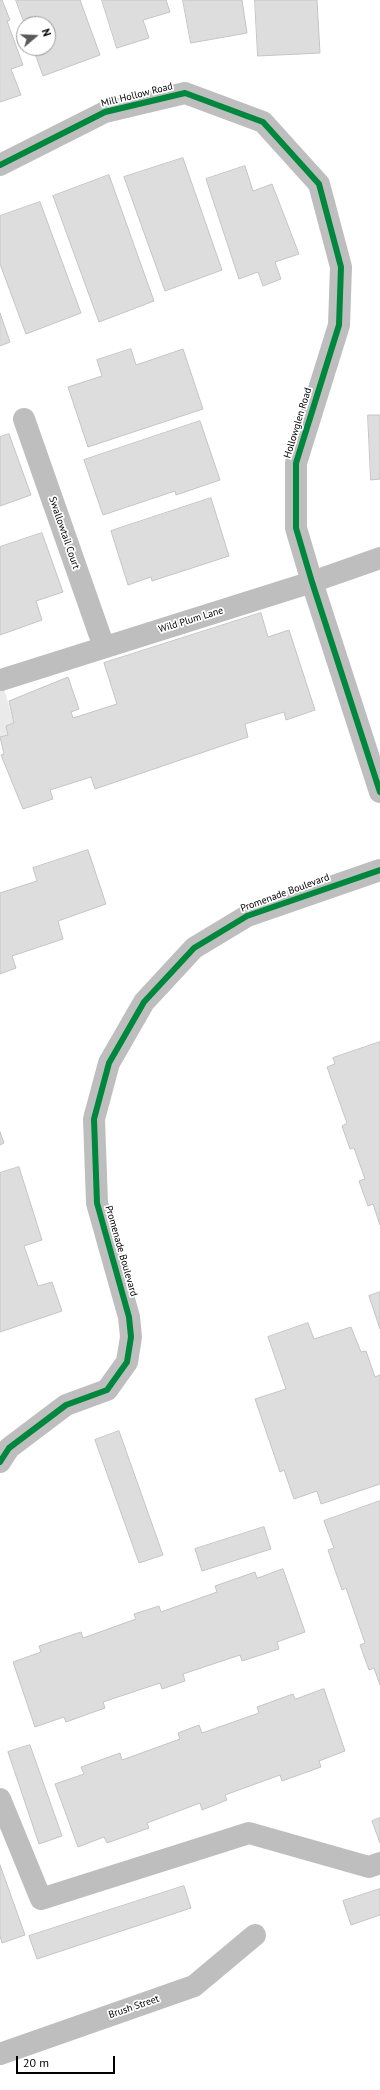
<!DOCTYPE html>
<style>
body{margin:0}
#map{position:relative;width:380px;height:2090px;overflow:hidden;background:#fff;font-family:"PT Sans",sans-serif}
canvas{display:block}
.north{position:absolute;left:16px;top:16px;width:40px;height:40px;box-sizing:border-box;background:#fff;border:1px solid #999;border-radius:50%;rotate:71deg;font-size:11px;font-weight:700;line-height:16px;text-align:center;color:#000}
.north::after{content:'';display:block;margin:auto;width:14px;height:18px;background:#595959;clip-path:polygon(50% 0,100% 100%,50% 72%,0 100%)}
.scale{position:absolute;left:16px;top:2056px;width:99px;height:18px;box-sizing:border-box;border:2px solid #000;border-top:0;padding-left:5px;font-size:12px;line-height:14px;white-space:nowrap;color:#000;-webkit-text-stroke:3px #fff;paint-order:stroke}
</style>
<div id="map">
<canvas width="380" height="2090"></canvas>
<div class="north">N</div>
<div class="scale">20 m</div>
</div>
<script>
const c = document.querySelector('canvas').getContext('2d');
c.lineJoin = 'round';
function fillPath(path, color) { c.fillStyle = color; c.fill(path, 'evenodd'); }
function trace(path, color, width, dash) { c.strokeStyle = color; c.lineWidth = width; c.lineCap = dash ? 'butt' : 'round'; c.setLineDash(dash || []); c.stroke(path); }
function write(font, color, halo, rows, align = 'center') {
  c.font = font + ' "PT Sans",sans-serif'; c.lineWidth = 3.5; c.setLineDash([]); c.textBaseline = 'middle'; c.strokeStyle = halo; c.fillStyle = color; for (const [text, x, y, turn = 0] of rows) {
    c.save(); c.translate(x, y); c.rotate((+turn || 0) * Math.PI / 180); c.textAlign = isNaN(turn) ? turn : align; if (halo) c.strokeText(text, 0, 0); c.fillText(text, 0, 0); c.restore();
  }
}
const green = new Path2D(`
 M0 675 14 723 6 726 8 735 0 737Z`);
const building = new Path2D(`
 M0 0H2L10 20 7 21 23 65 11 69 21 95 0 102Z
 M16 0H80L100 55 43 76 33 48H48V24H25Z
 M102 0H166L170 12 143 20 149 38 117 48Z
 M183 0H242L247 33 191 43Z
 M255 0H317L320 53 258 56Z
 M183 158 222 270 165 291 124 177Z
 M245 166 253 191 272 184 299 254 275 262 281 279 263 286 258 272 239 279 206 179Z
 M109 175 154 301 99 322 53 196Z
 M40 202 81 313 26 334 0 264V216Z
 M0 313 10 342 0 346Z
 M131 349 136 365 183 349 203 409 88 447 68 387 102 376 97 360Z
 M368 415H380V479L371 480Z
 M200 421 220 480 176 495 175 491 103 515 84 460Z
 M9 434 31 495 0 506V437Z
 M211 498 229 556 152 581 151 577 128 585 111 531Z
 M42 533 63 592 36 601 42 620 0 635V547Z
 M261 613 268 637 289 630 315 710 286 720 284 712 245 724 248 737 95 789 91 777 50 790 53 799 23 809 1 755 4 754 0 737 8 735 6 726 14 723 9 701 68 677 79 709 71 712 73 718 117 704 104 663Z
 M88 850 106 904 58 921 63 939 12 956 16 968 0 974V893L37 881 33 868Z
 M380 1042V1225L373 1204 368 1206 359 1181 365 1179 354 1148 350 1149 342 1126 347 1123 327 1067 335 1064 333 1058Z
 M0 1132 4 1143 0 1145Z
 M19 1167 42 1240 24 1246 38 1286 52 1282 62 1311 0 1332V1173Z
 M380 1292V1329L369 1296Z
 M308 1323 314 1339 351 1327 361 1352 366 1351 375 1377 380 1375V1484L321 1504 317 1491 294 1499 284 1470 280 1472 255 1399 286 1389 268 1337Z
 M119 1431 163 1555 139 1563 95 1440Z
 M380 1501V1685L374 1668 369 1670 360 1645 365 1643 346 1588 342 1590 328 1550 334 1548 324 1521Z
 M264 1527 271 1549 202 1571 195 1549Z
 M283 1569 305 1632 277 1642 279 1649 242 1661 240 1655 183 1674 185 1681 162 1689 160 1683 103 1702 105 1708 66 1722 64 1717 35 1727 13 1662 41 1652 39 1646 81 1632 83 1638 136 1619 134 1614 159 1606 161 1612 217 1592 215 1586 255 1572 257 1578Z
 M324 1689 345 1751 319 1761 321 1767 282 1781 280 1775 225 1795 227 1800 202 1810 200 1803 147 1823 149 1828 107 1843 104 1837 78 1847 55 1784 84 1774 81 1767 120 1753 122 1760 180 1739 178 1733 199 1725 202 1733 259 1713 257 1707 293 1694 295 1699Z
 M30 1745 62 1836 39 1844 8 1752Z
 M380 1818V1843L372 1821Z
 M0 1865 25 1935 2 1943 0 1936Z
 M184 1886 191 1908 37 1959 29 1936Z
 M380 1889V1915L351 1925 343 1901Z`);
const minor = new Path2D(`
 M0 165 105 112 185 93 263 122 319 184 341 267 339 325 296 463V528L312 582 380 792
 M24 419 104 647
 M1 680 312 582 380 558
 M0 1462 9 1448 66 1405 107 1390 127 1362 131 1337 129 1317 97 1203 94 1119 109 1063 144 1002 194 948 247 916 380 870
 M0 1799 41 1899 249 1833 369 1867 380 1863
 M0 2054 194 1986 255 1935`);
const cycleway = new Path2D(`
 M0 165 105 112 185 93 263 122 319 184 341 267 339 325 296 463V528L312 582 380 792
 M0 1462 9 1448 66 1405 107 1390 127 1362 131 1337 129 1317 97 1203 94 1119 109 1063 144 1002 194 948 247 916 380 870`);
const streetNames = [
 ["Mill Hollow Road",137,95,-14],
 ["Hollowglen Road",298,423,-73],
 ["Swallowtail Court",64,533,71],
 ["Wild Plum Lane",191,620,-17],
 ["Promenade Boulevard",285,893,-20],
 ["Promenade Boulevard",121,1251,74],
 ["Brush Street",134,2007,-19]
];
fillPath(green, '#eaeaea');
fillPath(building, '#ddd');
trace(building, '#c5c5c5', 1);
trace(minor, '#bebebe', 22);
trace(cycleway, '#00873e', 6);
write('10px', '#000', '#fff', streetNames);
</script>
